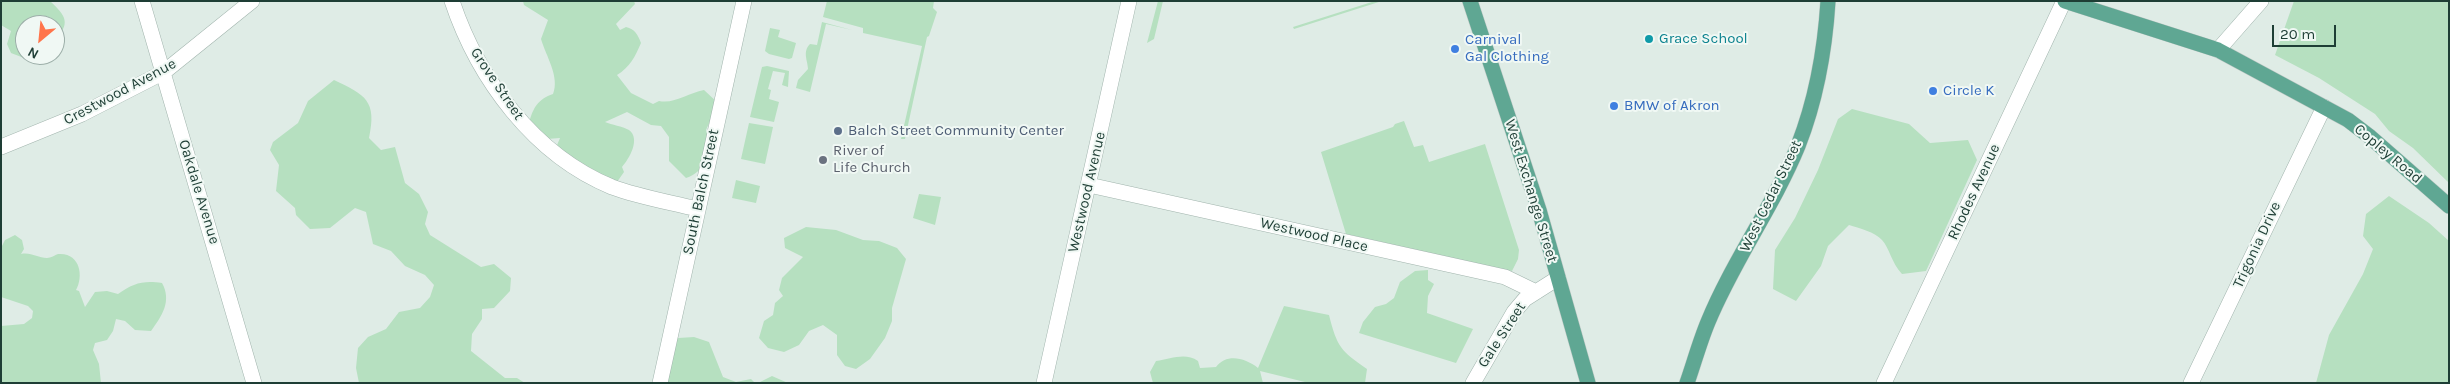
<!DOCTYPE html>
<style>
body{margin:0}
#map{position:relative;width:2450px;height:384px;overflow:hidden;background:#dfece6;font-family:Karla,sans-serif}
canvas{display:block}
.frame{position:absolute;inset:0;border:2px solid #1e3e35;pointer-events:none}
.north{position:absolute;left:15px;top:15px;width:50px;height:50px;box-sizing:border-box;background:#f0f8f4;border:1px solid #9caea8;border-radius:50%;rotate:208deg;font-size:14px;font-weight:700;line-height:20px;text-align:center;color:#1e3e35}
.north::after{content:'';display:block;margin:auto;width:18px;height:22px;background:#ff754b;clip-path:polygon(50% 0,100% 100%,50% 72%,0 100%)}
.scale{position:absolute;left:2272px;top:25px;width:64px;height:22px;box-sizing:border-box;border:2px solid #1e3e35;border-top:0;padding-left:6px;font-size:15px;line-height:18px;white-space:nowrap;color:#1e3e35;-webkit-text-stroke:4px #f0f8f4;paint-order:stroke}
</style>
<div id="map">
<canvas width="2450" height="384"></canvas>
<div class="frame"></div>
<div class="north">N</div>
<div class="scale">20 m</div>
</div>
<script>
const c = document.querySelector('canvas').getContext('2d');
c.lineJoin = 'round';
function fillPath(path, color) { c.fillStyle = color; c.fill(path, 'evenodd'); }
function trace(path, color, width, dash) { c.strokeStyle = color; c.lineWidth = width; c.lineCap = dash ? 'butt' : 'round'; c.setLineDash(dash || []); c.stroke(path); }
function write(font, color, halo, rows, align = 'center') {
  c.font = font + ' Karla,sans-serif'; c.lineWidth = 4; c.setLineDash([]); c.textBaseline = 'middle'; c.strokeStyle = halo; c.fillStyle = color; for (const [text, x, y, turn = 0] of rows) {
    c.save(); c.translate(x, y); c.rotate((+turn || 0) * Math.PI / 180); c.textAlign = isNaN(turn) ? turn : align; if (halo) c.strokeText(text, 0, 0); c.fillText(text, 0, 0); c.restore();
  }
}
const green = new Path2D(`
 M1 1H50C66 16 71 23 55 40V25H25V55H31L24 58 11 53 7 44 11 31 1 25Z
 M523 1H634L635 4 616 24 620 30 626 27C635 29 638 35 641 43 635 57 630 67 617 75L631 93 653 104 659 101C675 104 688 93 704 90L718 103 706 130C713 149 706 172 686 178L669 161V137L661 126 651 125 627 112 605 122C612 125 622 126 629 130 641 139 629 159 622 167L624 172 617 182 555 150 560 138 547 139 529 123C533 108 538 99 553 94 560 77 546 56 541 39L548 20 524 5Z
 M827 1H934L933 8 937 12 929 36 927 37 905 139H901L922 46 863 33V28L823 17Z
 M1158 1H1163L1154 39 1147 43Z
 M1375 1H1382L1294 29 1293 27Z
 M2294 1H2449V183L2413 148 2389 131 2375 114 2319 78 2275 55Z
 M822 22 852 30 826 24 810 92 796 88 798 80 808 69C808 61 802 52 810 44L817 45Z
 M770 28 780 30 778 37 796 43 792 58 789 59 769 54 765 51Z
 M767 66 789 71 788 87 782 85 785 73 773 71 768 89 771 90 769 99 779 102 774 122 750 117 762 67Z
 M334 80C366 95 377 101 369 138L381 150 395 147 405 183 419 194 428 212 425 224 430 235 481 267 494 264 511 278 510 291 494 308 482 309V319L472 334 471 351 505 378H517L525 383H359L356 368 358 348 368 337 386 329 399 312 420 308 430 297 434 285 425 275 405 266 391 251 373 244 366 212 355 208 330 228 310 229 296 215 295 208 276 191 279 165 270 150 273 142 298 123 308 101Z
 M1852 109 1909 124 1930 143 1968 140 1977 160 1926 271 1902 274C1891 262 1890 249 1882 240 1875 232 1859 228 1849 225L1828 246 1821 266 1796 301 1773 289 1775 250 1795 218 1818 170 1838 119Z
 M1404 121 1414 147 1423 145 1429 162 1485 144 1519 250 1518 259 1512 271 1346 234 1321 152 1393 127 1395 124Z
 M749 123 773 127 765 164 741 159Z
 M736 180 760 186 756 203 732 198Z
 M919 194 941 197 935 225 913 218Z
 M2389 196 2429 223 2449 241V383H2316L2329 335 2363 274 2373 249 2363 236 2366 214Z
 M806 227 836 230 863 240 879 241 897 248 906 259 892 308V321L885 338 870 359 856 369 845 366 837 355V335L823 325 809 331 799 345 784 352 768 348 759 338 764 321 773 315 775 303 783 296 779 290 782 278 803 257 785 248 784 238Z
 M15 235 22 240 24 249 21 254C31 252 38 258 47 258 51 258 55 255 58 254 80 252 84 276 76 290L79 291 85 307 95 292 107 291 118 294C133 283 144 280 162 283 172 301 162 316 151 331L135 330 125 321 116 319 113 331 107 340 95 343 93 350 99 364 101 383H1V326L24 324 32 318 33 311 28 306 1 297V248L5 240Z
 M1428 270V280L1434 284 1428 296 1427 313 1473 329 1456 363 1359 333 1363 322 1375 307 1386 304 1394 298 1400 282 1415 271Z
 M1284 306 1329 315C1337 347 1341 351 1367 369L1365 383H1309L1260 371 1263 383H1153L1150 372 1156 361C1171 359 1185 352 1198 361L1200 368 1216 367C1227 353 1245 358 1258 368Z
 M694 337 709 342 723 377 736 382 751 379 755 383H664L671 346 678 338Z
 M772 376 788 383H758Z`);
const minor = new Path2D(`
 M142 1 254 383
 M452 1C478 79 534 155 612 187 639 197 669 202 697 209
 M2218 50 2261 1
 M1 147 82 114 164 72 252 1
 M1089 185 1505 277 1536 292
 M660 383 744 1
 M1044 383 1129 1
 M1473 383 1514 312 1525 299 1558 278
 M1884 383 2064 1
 M2191 383 2324 107`);
const major = new Path2D(`
 M1470 1 1539 210 1588 383
 M2065 1 2218 50 2348 120 2369 136 2449 206
 M1687 383C1694 363 1700 341 1708 322 1733 261 1773 207 1798 146 1816 100 1825 50 1828 1`);
const markers = [
 [1649,39,5,"#0f9aa8"],
 [1455,49,5,"#3f7fe0"],
 [1933,91,5,"#3f7fe0"],
 [1614,106,5,"#3f7fe0"],
 [838,131,5,"#5c6f8a"],
 [823,160,5,"#6b7280"]
];
const cultureNames = [
 ["Grace School",1659,39]
];
const shopNames = [
 ["Carnival",1465,40],
 ["Gal Clothing",1465,57],
 ["Circle K",1943,91],
 ["BMW of Akron",1624,106]
];
const streetNames = [
 ["Grove Street",497,84,56],
 ["Crestwood Avenue",120,92,-28],
 ["Copley Road",2388,154,40],
 ["West Exchange Street",1531,191,73],
 ["Oakdale Avenue",199,192,73],
 ["South Balch Street",701,192,-78],
 ["Westwood Avenue",1087,192,-77],
 ["Rhodes Avenue",1974,192,-65],
 ["West Cedar Street",1771,196,-64],
 ["Westwood Place",1314,235,13],
 ["Trigonia Drive",2257,245,-65],
 ["Gale Street",1502,335,-57]
];
const serviceNames = [
 ["Balch Street Community Center",848,131]
];
const worshipNames = [
 ["River of",833,151],
 ["Life Church",833,168]
];
fillPath(green, '#b6e0c0');
trace(minor, '#a1b4ad', 16);
trace(major, '#c0c9c6', 16);
trace(minor, '#fff', 15);
trace(major, '#5fa793', 15);
for (const [x, y, r, color] of markers) { const dot = new Path2D(); dot.arc(x, y, r, 0, 2 * Math.PI); c.fillStyle = color; c.fill(dot); trace(dot, '#f0f8f4', 2); }
write('15px', '#0d838f', '#f0f8f4', cultureNames, 'left');
write('15px', '#366cbe', '#f0f8f4', shopNames, 'left');
write('15px', '#1e3e35', '#f0f8f4', streetNames);
write('15px', '#4e5e75', '#f0f8f4', serviceNames, 'left');
write('15px', '#5b616d', '#f0f8f4', worshipNames, 'left');
</script>
